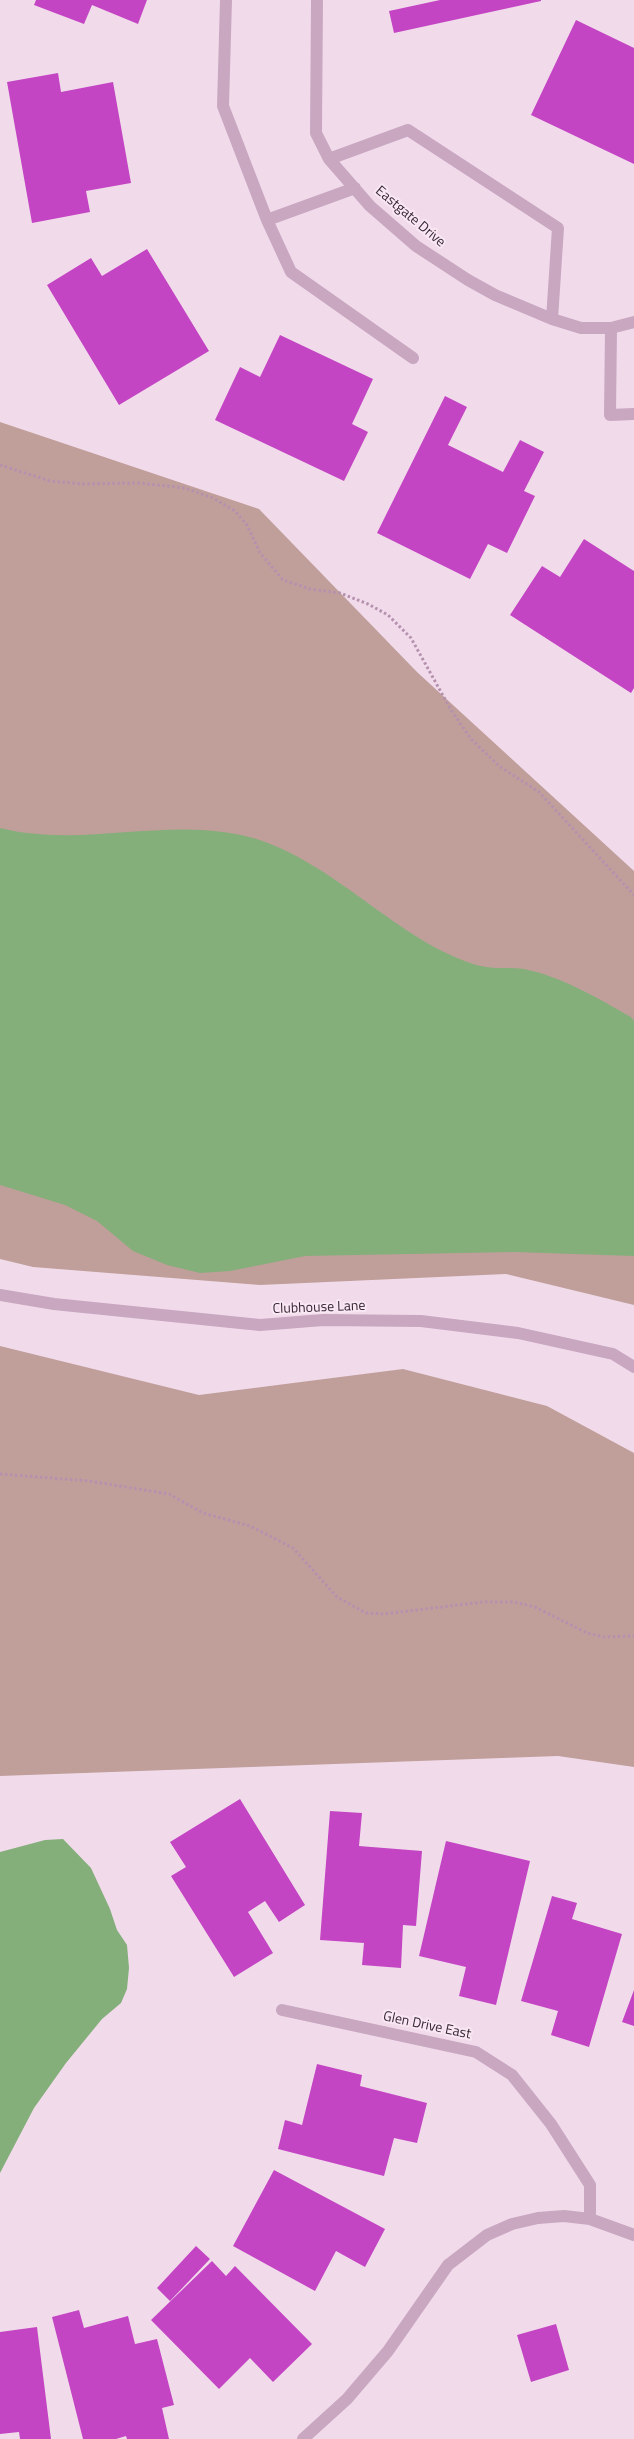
<!DOCTYPE html>
<style>
body{margin:0}
canvas{display:block;background:#f1dbeb}
</style>
<canvas width="634" height="2439"></canvas>
<script>
const c = document.querySelector('canvas').getContext('2d');
c.lineJoin = 'round';
function fillPath(path, color) { c.fillStyle = color; c.fill(path, 'evenodd'); }
function trace(path, color, width, dash) { c.strokeStyle = color; c.lineWidth = width; c.lineCap = dash ? 'butt' : 'round'; c.setLineDash(dash || []); c.stroke(path); }
function write(font, color, halo, rows, align = 'center') {
  c.font = font + ' "Titillium Web",sans-serif'; c.lineWidth = 4; c.setLineDash([]); c.textBaseline = 'middle'; c.strokeStyle = halo; c.fillStyle = color; for (const [text, x, y, turn = 0] of rows) {
    c.save(); c.translate(x, y); c.rotate((+turn || 0) * Math.PI / 180); c.textAlign = isNaN(turn) ? turn : align; if (halo) c.strokeText(text, 0, 0); c.fillText(text, 0, 0); c.restore();
  }
}
const green = new Path2D(`
 M0 422 259 509 417 672 634 871V1305L506 1274 260 1285 33 1267 0 1259Z
 M0 1346 199 1395 403 1369 547 1406 634 1453V1767L558 1756 0 1776Z`);
const water = new Path2D(`
 M0 828C80 848 161 818 241 835 316 851 376 918 444 952 456 958 473 965 486 967 499 969 512 967 524 969 563 977 597 998 631 1017L634 1021V1256L514 1252 305 1256 230 1271 200 1273 167 1265 133 1251 97 1221 65 1205 0 1185Z
 M63 1839 91 1868 110 1909 117 1930 127 1945 129 1968 127 1989 121 2003 102 2019 66 2063 34 2108 0 2173V1852L45 1840Z`);
const building = new Path2D(`
 M36 0H147L138 24 92 5 84 24 34 5Z
 M440 0H541V1L394 33 389 11Z
 M576 20 634 48V164L531 115Z
 M58 73 61 92 113 82 131 183 86 191 90 212 32 223 7 82Z
 M147 249 209 351 119 405 47 285 91 258 102 276Z
 M280 335 373 379 352 424 368 432 344 481 215 420 240 367 260 377Z
 M445 396 467 407 448 445 503 472 520 440 544 452 524 491 535 496 507 553 488 544 470 579 377 533Z
 M584 539 634 571V688L631 693 510 615 542 566 560 577Z
 M240 1799 305 1905 279 1922 265 1901 248 1912 273 1953 234 1977 171 1876 186 1867 170 1842Z
 M330 1811 362 1813 359 1846 422 1851 416 1926 403 1925 401 1968 362 1965 364 1943 320 1940Z
 M446 1841 530 1861 496 2005 459 1996 466 1967 419 1956Z
 M552 1896 577 1903 572 1919 622 1934 589 2047 551 2035 558 2011 521 2001Z
 M634 1990V2026L622 2022Z
 M317 2064 362 2075 360 2086 427 2103 417 2143 394 2138 384 2176 278 2149 285 2120 302 2125Z
 M274 2170 385 2229 365 2267 336 2251 315 2291 233 2246Z
 M196 2246 210 2259 170 2301 157 2288Z
 M212 2261 226 2276 235 2266 312 2344 273 2382 250 2358 219 2389 151 2320Z
 M79 2310 84 2328 128 2316 135 2344 157 2339 174 2405 162 2408 169 2439H127L126 2436 116 2439H83L52 2317Z
 M556 2324 569 2370 531 2382 517 2335Z
 M37 2327 51 2439H20L19 2432 0 2434V2332Z`);
const path = new Path2D(`
 M0 465 50 481 84 484 139 483 185 488 213 498 235 511 247 525 260 553 283 580 310 589 340 593 368 604 388 615 411 638 451 710 471 739 499 766 539 792 634 895
 M0 1474 89 1481 169 1494 203 1513 250 1526 293 1548 337 1597 366 1613 384 1614 483 1602H514L535 1607 587 1633 603 1637 634 1636`);
const minor = new Path2D(`
 M226 0 223 106 267 220 355 188
 M317 0 316 133 329 159 370 206 416 246 468 280 495 295 552 319 581 328H611L634 322
 M329 159 408 130 558 228 552 319
 M267 220 291 272 413 358
 M611 328 610 415 634 414
 M0 1295 54 1304 260 1325 323 1320 421 1321 518 1333 613 1354 634 1367
 M282 2010 476 2052 512 2075 551 2124 590 2185V2219
 M303 2439 347 2399 388 2351 448 2265 487 2235 512 2224 538 2218 564 2216 590 2219 634 2235`);
const streetNames = [
 ["Eastgate Drive",410,217,40],
 ["Clubhouse Lane",319,1308,-2],
 ["Glen Drive East",427,2026,12]
];
fillPath(green, '#c09f9b');
fillPath(water, '#84ae7a');
fillPath(building, '#c445c3');
trace(path, '#b591ae', 3, [2.5, 2.5]);
trace(minor, '#c9a7c1', 12);
write('14px', '#362734', '#f9e7f3', streetNames);
</script>
